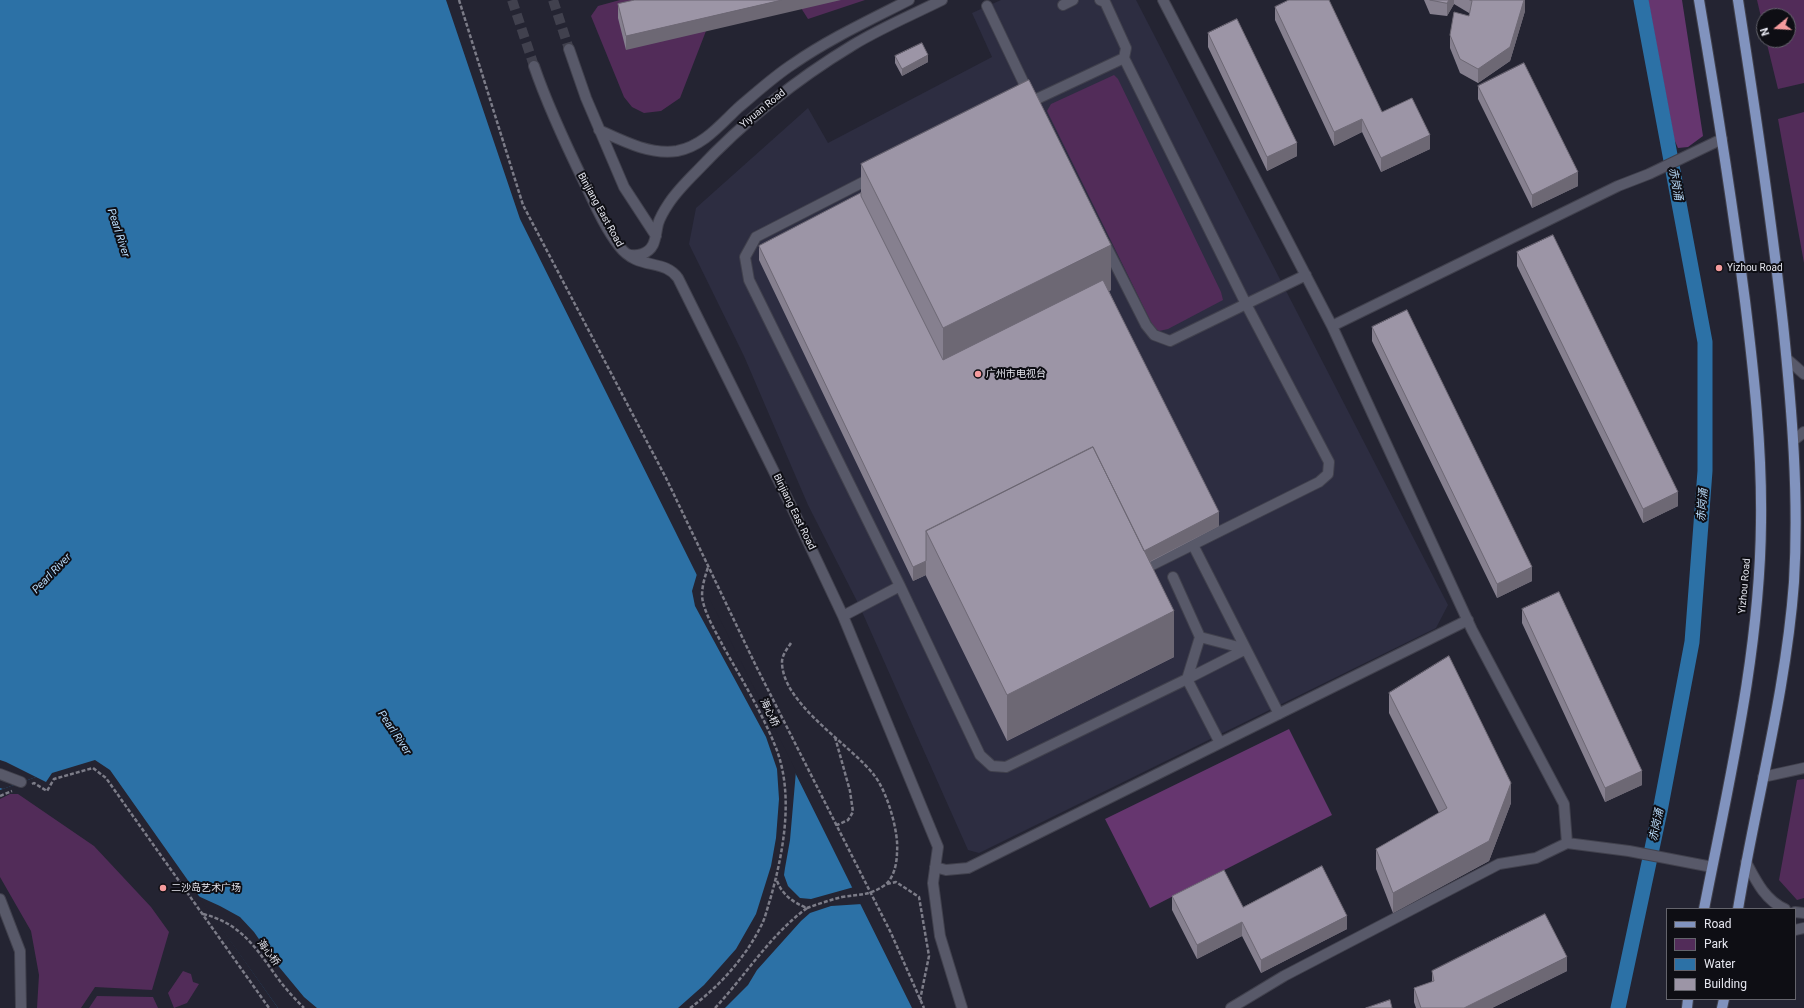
<!DOCTYPE html>
<meta charset="utf-8">
<style>
body{margin:0}
#map{position:relative;width:1804px;height:1008px;overflow:hidden;background:#242432;font-family:Roboto,sans-serif}
canvas{display:block}
.legend{position:absolute;left:1666px;top:908px;width:130px;height:92px;box-sizing:border-box;background:#0e0e14;border:1px solid #64646c;margin:0;padding:5px 7px;list-style:none;font-size:12px;color:#e5e6ef}
.legend li{display:flex;align-items:center;gap:8px;height:20px}
.legend b{width:20px;border:1px solid #64646c}
.north{position:absolute;left:1756px;top:8px;width:40px;height:40px;box-sizing:border-box;background:#0e0e14;border:1px solid #64646c;border-radius:50%;rotate:252deg;font-size:11px;font-weight:700;line-height:16px;text-align:center;color:#e5e6ef}
.north::after{content:'';display:block;margin:auto;width:14px;height:18px;background:#f59b9d;clip-path:polygon(50% 0,100% 100%,50% 72%,0 100%)}
</style>
<div id="map">
<canvas width="1804" height="1008"></canvas>
<ul class="legend">
<li><b style="height:5px;background:#8193be"></b>Road</li>
<li><b style="height:11px;background:#522c59"></b>Park</li>
<li><b style="height:11px;background:#2c71a6"></b>Water</li>
<li><b style="height:11px;background:#9c95a6"></b>Building</li>
</ul>
<div class="north">N</div>
</div>
<script>
const c = document.querySelector('canvas').getContext('2d');
c.lineJoin = 'round';
function fillPath(path, color) { c.fillStyle = color; c.fill(path, 'evenodd'); }
function trace(path, color, width, dash) { c.strokeStyle = color; c.lineWidth = width; c.lineCap = dash ? 'butt' : 'round'; c.setLineDash(dash || []); c.stroke(path); }
function write(font, color, halo, rows, align = 'center') {
  c.font = font + ' Roboto,"Noto Sans SC",sans-serif'; c.lineWidth = 4; c.setLineDash([]); c.textBaseline = 'middle'; c.strokeStyle = halo; c.fillStyle = color; for (const [text, x, y, turn = 0] of rows) {
    c.save(); c.translate(x, y); c.rotate((+turn || 0) * Math.PI / 180); c.textAlign = isNaN(turn) ? turn : align; if (halo) c.strokeText(text, 0, 0); c.fillText(text, 0, 0); c.restore();
  }
}
const built = new Path2D(`
 M1001 0H1136L1448 605 1436 628 979 853 968 850 859 605 808 505 744 356 689 244 696 208 808 108 828 143 992 57 972 13Z`);
const green = new Path2D(`
 M620 0H718L680 98 661 111 644 113 632 107 624 97 591 16 598 6Z
 M796 0H865L808 19Z
 M1757 0H1804V83L1778 89 1766 40H1788V16H1764V30Z
 M1114 75 1118 79 1221 292 1223 300 1168 329 1159 331 1154 328 1047 111 1051 104Z
 M1804 112V263L1778 119Z
 M1804 779V898L1797 900 1779 880 1797 780Z
 M10 794H18L94 846 151 907 169 932 152 990 95 987 81 1008H37L39 975 31 931 0 877V799Z
 M183 971 191 974 193 982 199 984 187 1003 174 1008 168 993Z
 M97 996 153 997 158 1008H89Z`);
const forest = new Path2D(`
 M1648 0H1682L1703 136 1688 147 1678 148 1674 139Z
 M1289 729 1332 815 1150 908 1105 819Z`);
const water = new Path2D(`
 M0 0H446L520 219 912 1008H278L110 770 95 760 52 773 46 782 36 777 0 790Z`);
const pier = new Path2D(`
 M697 574 796 771 790 840 785 868 784 875 788 886 800 898 811 899 854 887 862 904 831 906 810 913 801 921 757 970 748 985 725 1008H678L704 985 736 949 756 914 771 866 776 838 779 799 777 769 766 737 695 606 692 591Z
 M0 760 6 762 36 777 3 789 0 788Z
 M198 896 220 906 240 917 254 932 275 962 304 997 317 1008H278Z`);
const canal = new Path2D(`
 M1618 1008 1660 811 1692 642 1705 471V342L1641 0`);
const minorTunnel = new Path2D(`
 M512 0 534 66
 M553 0 569 49`);
const path = new Path2D(`
 M459 0 523 205 666 478 756 666 891 933 924 1008
 M791 643C787 649 782 655 782 662 782 704 850 744 874 775 887 791 899 832 897 852 897 863 894 878 885 885 869 896 860 894 842 897 830 900 818 904 807 908
 M835 737 850 791 853 812 848 820 837 825
 M32 784 34 783 47 791 54 779 93 768 106 778 269 1008
 M0 796 12 791
 M887 884 896 882 919 897 929 956 920 1000
 M203 914C239 923 254 945 274 973 283 986 293 997 304 1008
 M690 1008C719 987 745 958 761 926 765 919 767 909 770 900 784 851 795 791 774 743 760 709 741 678 723 646 716 632 707 618 703 602 700 591 705 577 708 567
 M715 1008C746 975 770 935 807 908 792 902 781 894 776 878`);
const minor = new Path2D(`
 M1163 0 1332 326 1472 630 1564 804 1567 843
 M1063 5 1073 0
 M987 6 1029 94
 M569 49 586 98 624 187 656 236
 M534 66C548 107 566 145 585 184 595 205 605 228 619 246 638 271 664 258 678 278L793 510 843 616 938 847 933 883 940 936 962 1008
 M1026 104 1124 58 1126 48 1105 2 1100 0
 M599 130C623 141 650 155 677 151 703 146 720 125 738 108 756 93 773 77 793 64 829 39 870 20 909 0
 M1105 244 1146 325 1154 335 1170 341 1246 304 1124 58
 M627 254C632 256 636 256 642 254 656 249 655 237 658 224 660 217 665 209 669 203 677 191 687 181 697 171 743 122 795 80 853 45 881 28 912 15 942 0
 M1332 326 1618 186 1649 174 1722 139
 M1787 359 1804 374
 M1794 440 1804 432
 M1193 545 1279 714
 M1140 571 1319 482 1328 474 1329 462 1246 304 1306 275
 M1173 577 1200 637
 M900 586 980 755 992 766 1006 767 1187 679 1200 637 1246 649
 M843 616 900 586 749 280 745 257 756 237 873 177
 M1220 743 1187 679 1246 649
 M0 774 21 782
 M1763 777 1804 768
 M1746 862C1756 881 1765 900 1785 909
 M935 867 946 870 968 868 1468 620
 M0 899 20 951 21 1008
 M1795 912 1804 913
 M1795 930 1804 928
 M1231 1008 1284 976 1499 864 1536 858 1567 843 1629 851 1712 867`);
const major = new Path2D(`
 M1699 0C1716 100 1732 200 1745 301 1754 374 1762 448 1761 522 1760 652 1729 781 1704 909
 M1738 0C1755 108 1771 216 1783 324 1792 410 1799 496 1794 582 1786 692 1756 800 1738 909
 M1687 1008 1688 999
 M1722 1008 1724 999`);
const wall = new Path2D(`
 M635 0 626 50 618 18V4Z
 M1424 0H1525V11L1510 61 1478 83 1460 73 1450 48V35L1469 16V13L1454 4 1447 16 1430 14Z
 M1275 7 1382 112 1430 149 1381 172 1362 132 1334 146 1275 20Z
 M1208 33 1297 156 1267 171 1208 47Z
 M895 56 928 62 902 76 895 63Z
 M1478 86 1578 186 1532 208 1478 99Z
 M861 164 1111 290 1109 291 1219 526 1150 562 1174 657 1007 741 926 576V575L913 581 759 260V246L861 193Z
 M1517 252 1678 506 1643 523 1517 266Z
 M1372 327 1532 581 1497 598 1372 341Z
 M1522 609 1642 785 1605 802 1522 623Z
 M1389 693 1511 803 1489 861 1393 913 1376 869V849L1439 813 1389 713Z
 M1172 896 1243 907 1347 929 1261 973 1242 936 1197 959 1172 910Z
 M1432 971H1567L1492 1008H1416L1414 1002V988L1432 982Z`);
const shadedWall = new Path2D(`
 M782 0H841L626 50V36Z
 M1449 0H1454V4L1447 16V3Z
 M1524 0H1525V11L1510 61 1478 83V69Z
 M928 55V62L902 76V69Z
 M1362 119V132L1334 146V132Z
 M1430 135V149L1381 172V158Z
 M1297 143V156L1267 171V157Z
 M1578 172V186L1532 208V195Z
 M1111 245V290L943 374V328Z
 M1678 492V506L1643 523V509Z
 M1219 512V526L1141 566V552Z
 M926 561V575L913 581V567Z
 M1532 567V581L1497 598V584Z
 M1174 611V657L1007 741V695Z
 M1642 771V785L1605 802V788Z
 M1511 783V803L1489 861 1393 913V893Z
 M1347 916V929L1261 973V960Z
 M1242 922V936L1197 959V945Z
 M1567 957V971L1492 1008H1464Z`);
const building = new Path2D(`
 M635 0H782L626 36 618 4Z
 M1289 0H1329L1382 112 1412 98 1430 135 1381 158 1362 119 1334 132 1275 7Z
 M1430 0H1449L1447 3Z
 M1470 0H1524L1510 47 1478 69 1460 59 1450 35 1454 12 1469 16 1472 1Z
 M1237 19 1297 143 1267 157 1208 33Z
 M922 43 928 55 902 69 895 56Z
 M1524 63 1578 172 1532 195 1478 86Z
 M1029 80 1111 245 943 328 861 164Z
 M861 193V196L943 360 1103 280 1219 512 1144 551 1093 447 926 531V561L913 567 759 246Z
 M1553 235 1678 492 1643 509 1517 252Z
 M1407 310 1532 567 1497 584 1372 327Z
 M1093 447 1174 611 1007 695 926 531Z
 M1559 592 1642 771 1605 788 1522 609Z
 M1449 656 1511 783 1489 841 1393 893 1376 849 1447 808 1389 693Z
 M1322 866 1347 916 1261 960 1242 922 1197 945 1172 896 1224 870 1243 907Z
 M1545 914 1567 957 1464 1008H1421L1414 988 1434 981 1432 971Z
 M1390 1000 1392 1008H1366Z`);
const markers = [
 [1719,268,4,"#f59b9d"],
 [978,374,4,"#f59b9d"],
 [163,888,4,"#f59b9d"]
];
const streetNames = [
 ["Yiyuan Road",763,109,-39],
 ["Binjiang East Road",600,210,61],
 ["Binjiang East Road",794,512,64],
 ["Yizhou Road",1745,586,-85],
 ["海心桥",769,713,64],
 ["海心桥",268,953,53]
];
const poiNames = [
 ["Yizhou Road",1727,268],
 ["广州市电视台",986,374],
 ["二沙岛艺术广场",171,888]
];
const waterNames = [
 ["赤岗涌",1675,184,79],
 ["Pearl River",118,233,72],
 ["赤岗涌",1703,505,-86],
 ["Pearl River",52,574,-46],
 ["Pearl River",394,733,56],
 ["赤岗涌",1657,825,-78]
];
fillPath(built, '#2d2d41');
fillPath(green, '#522c59');
fillPath(forest, '#66366f');
fillPath(water, '#2c71a6');
fillPath(pier, '#242432');
trace(canal, '#2c71a6', 15);
trace(minorTunnel, '#41414e', 10, [10, 5]);
trace(minor, '#41414d', 12);
trace(major, '#41414d', 12);
trace(path, '#7c7c88', 2.5, [4, 2]);
trace(minor, '#585969', 10);
trace(major, '#8193be', 10);
fillPath(wall, '#86808f');
fillPath(shadedWall, '#6d6874');
fillPath(building, '#9c95a6');
trace(building, '#6d6874', 1);
for (const [x, y, r, color] of markers) { const dot = new Path2D(); dot.arc(x, y, r, 0, 2 * Math.PI); c.fillStyle = color; c.fill(dot); trace(dot, '#0e0e14', 1.5); }
write('10px', '#e5e6ef', '#0e0e14', streetNames);
write('10px', '#e5e6ef', '#0e0e14', poiNames, 'left');
write('italic 11px', '#b6d8f6', '#0e0e14', waterNames);
</script>
